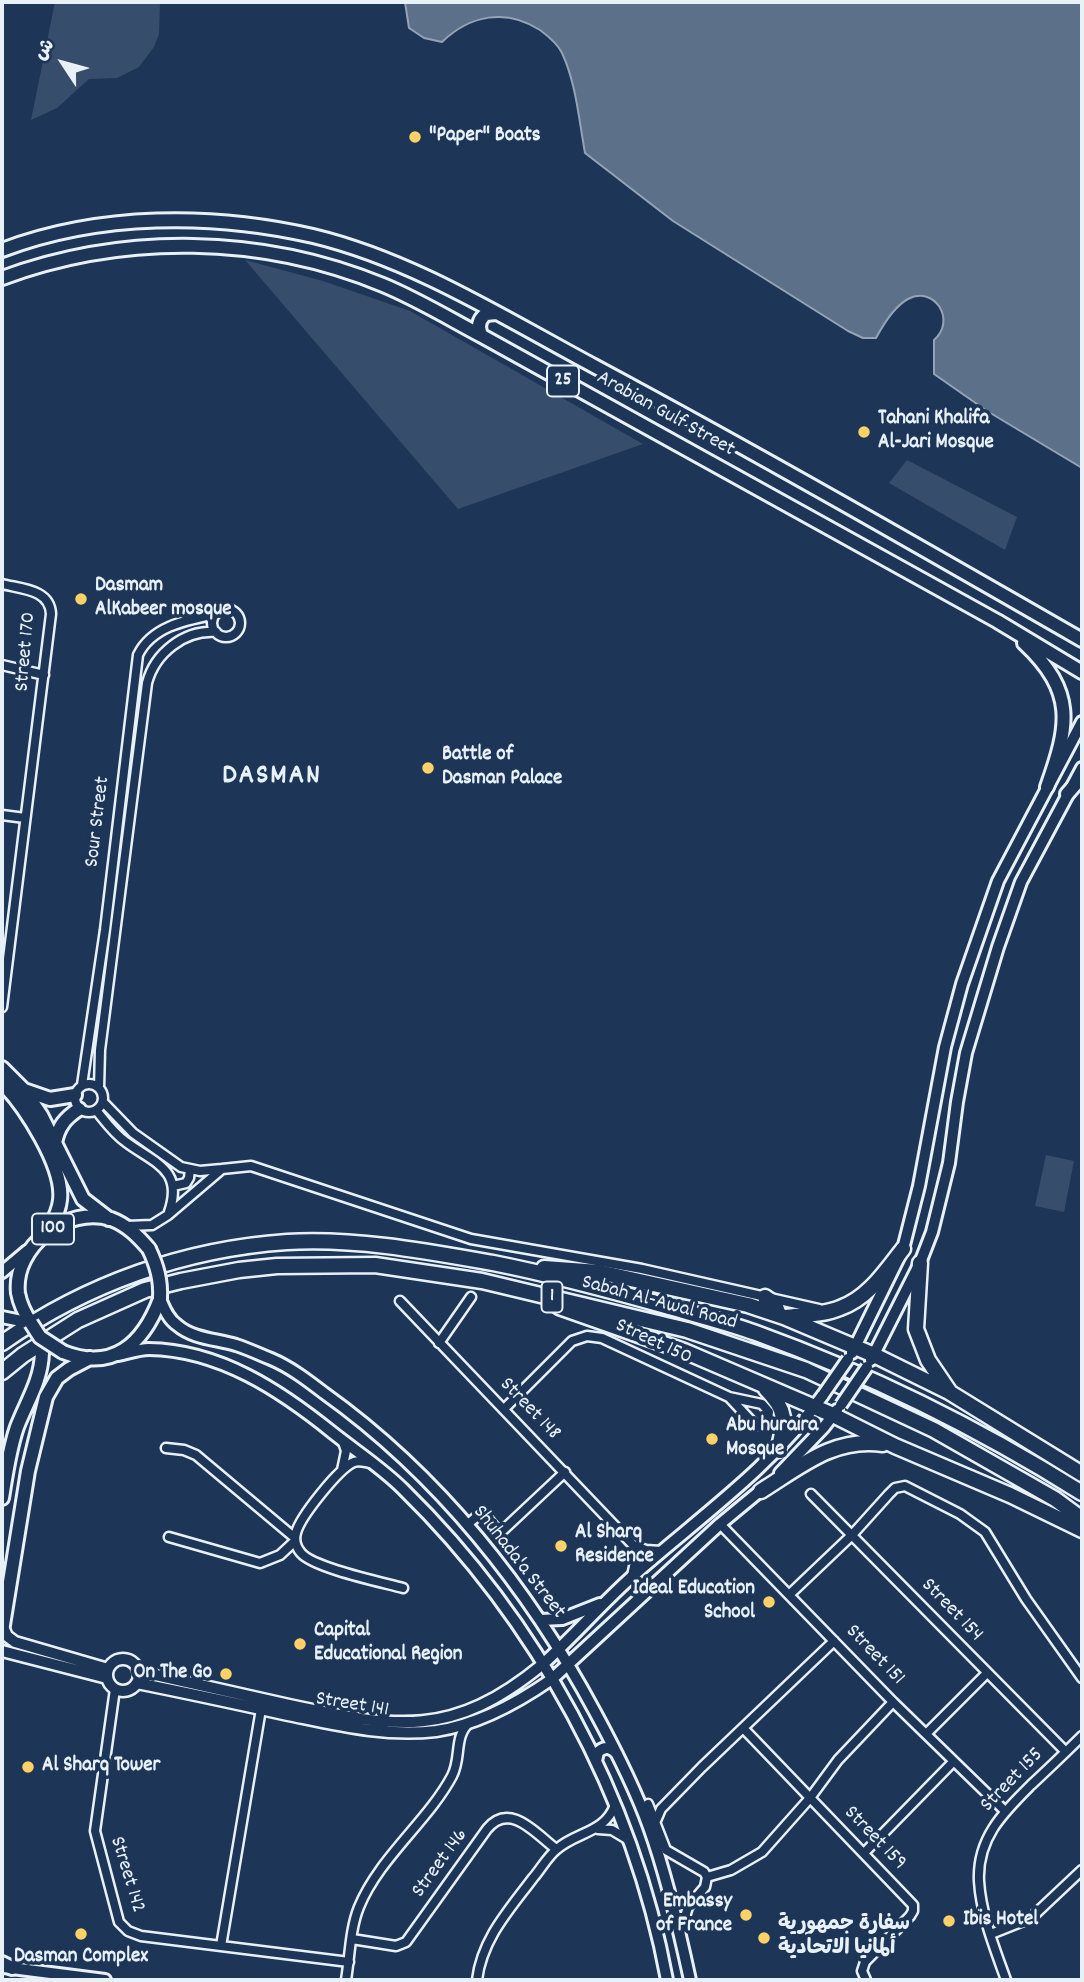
<!DOCTYPE html>
<meta charset="utf-8">
<style>
body{margin:0}
#map{position:relative;width:1084px;height:1982px;overflow:hidden;background:#1d3557;font-family:Dekko,"Playpen Sans Arabic",sans-serif}
canvas{display:block}
.frame{position:absolute;inset:0;border:4px solid #e8f1f8;pointer-events:none}
.north{position:absolute;left:28px;top:28px;width:70px;height:70px;-webkit-text-stroke:5px #1d3557;paint-order:stroke;rotate:306deg;font-size:19px;font-weight:700;line-height:28px;text-align:center;color:#e8f1f8}
.north::after{content:'';display:block;margin:auto;width:24px;height:32px;background:#e8f1f8;clip-path:polygon(50% 0,100% 100%,50% 72%,0 100%)}
</style>
<div id="map">
<canvas width="1084" height="1982"></canvas>
<div class="frame"></div>
<div class="north">ش</div>
</div>
<script>
const c = document.querySelector('canvas').getContext('2d');
c.lineJoin = 'round';
function fillPath(path, color) { c.fillStyle = color; c.fill(path, 'evenodd'); }
function trace(path, color, width, dash) { c.strokeStyle = color; c.lineWidth = width; c.lineCap = dash ? 'butt' : 'round'; c.setLineDash(dash || []); c.stroke(path); }
function write(font, color, halo, rows, align = 'center') {
  c.font = font + ' Dekko,"Playpen Sans Arabic",sans-serif'; c.lineWidth = 7; c.setLineDash([]); c.textBaseline = 'middle'; c.strokeStyle = halo; c.fillStyle = color; for (const [text, x, y, turn = 0] of rows) {
    c.save(); c.translate(x, y); c.rotate((+turn || 0) * Math.PI / 180); c.textAlign = isNaN(turn) ? turn : align; if (halo) c.strokeText(text, 0, 0); c.fillText(text, 0, 0); c.restore();
  }
}
const green = new Path2D(`
 M55 2H160L159 34 154 47 139 67 117 78 89 79 57 108 31 120Z
 M245 260 323 281 410 311 643 444 458 509Z
 M907 460 1017 517 1005 550 889 483Z
 M1046 1155 1074 1161 1064 1212 1035 1206Z`);
const water = new Path2D(`
 M405 2H1082V468L987 411 934 374V340C957 320 934 285 908 299 895 306 883 325 876 338H863L848 331 673 221 585 153C579 120 576 83 562 53 558 44 548 36 540 30 506 8 470 15 442 42L424 38 409 28Z`);
const minor = new Path2D(`
 M2 584C21 589 50 589 51 614L2 1007
 M212 623a14 14 0 1 1 28 0a14 14 0 1 1-28 0Z
 M2 665 44 675
 M2 815 25 818
 M75 1098a14 14 0 1 1 28 0a14 14 0 1 1-28 0Z
 M82 1085 105 930 138 655C152 626 187 620 216 614
 M99 1088 100 1050 147 683C155 653 184 630 216 632
 M103 1102 133 1133 181 1167 200 1171 222 1169
 M96 1110C105 1121 114 1134 126 1142 154 1163 184 1169 169 1212
 M173 1186 186 1183 189 1178 190 1169
 M127 1226 152 1225 168 1215 222 1169 251 1166 471 1239 642 1269 819 1309
 M400 1301 633 1545 646 1550 661 1551
 M439 1343 471 1297
 M504 1409 572 1341 587 1336 602 1338 729 1397 762 1404 769 1412 768 1420 761 1425H755L729 1397
 M166 1448 184 1450 196 1455 295 1538
 M370 1463C364 1462 359 1460 354 1462 339 1468 300 1517 296 1533 294 1540 296 1547 301 1553 314 1568 381 1582 403 1588
 M342 1470 346 1451 343 1442
 M811 1494 1066 1752
 M720 1524 893 1702 1005 1811
 M467 1525 482 1512 500 1533 565 1472
 M169 1537 260 1563 280 1555 295 1541
 M632 1576 636 1557 633 1545
 M790 1594 852 1535 889 1494 895 1488 905 1486 960 1514 985 1532 1026 1599 1082 1678
 M115 1689 95 1831 119 1922 128 1931 141 1936 349 1962
 M743 1728 913 1905V1911L910 1916 865 1962 862 1971 866 1980
 M926 1734 987 1673
 M648 1804 666 1850 704 1872 707 1877
 M655 1823 661 1809 702 1767 834 1641
 M598 1829 612 1830 627 1839
 M864 1853 953 1762
 M707 1877 731 1870 762 1852 810 1798 838 1760 893 1702
 M680 1933 688 1907 705 1887 707 1877
 M991 1934 1031 1918 1082 1870
 M352 1939 396 1946 406 1942 487 1829C510 1801 536 1834 556 1849
 M221 1946 261 1709
 M346 1980C350 1956 350 1929 359 1907 379 1858 428 1821 452 1776 462 1757 453 1737 470 1722
 M477 1980C482 1939 509 1910 533 1878 541 1869 547 1857 557 1849 576 1832 605 1833 615 1805
 M1006 1980C995 1949 981 1915 979 1881 977 1838 1003 1813 1031 1785 1048 1769 1065 1753 1082 1736`);
const tertiary = new Path2D(`
 M3 1627 7 1636 15 1642 108 1669
 M2 1651 107 1678
 M107 1675a16 16 0 1 1 32 0a16 16 0 1 1-32 0Z
 M138 1671C188 1682 239 1694 289 1705 397 1728 452 1739 543 1664
 M137 1683C187 1693 238 1704 288 1715 337 1725 385 1737 436 1731 477 1725 519 1702 552 1679`);
const secondary = new Path2D(`
 M2 1272 27 1251
 M160 1299C164 1308 168 1319 177 1325 193 1339 216 1339 236 1345 248 1349 259 1354 271 1359 290 1367 307 1380 324 1393 439 1475 529 1589 595 1712 615 1749 635 1788 649 1827 667 1877 679 1929 690 1980
 M2 1317 31 1323
 M852 1353 903 1249 919 1186 945 1047 962 984 998 881 1082 722
 M118 1355C128 1353 139 1349 149 1349 220 1350 281 1391 333 1433 357 1452 382 1468 403 1489 537 1620 633 1796 667 1980
 M871 1360 920 1263 932 1232 949 1163 957 1102 966 1053 998 947 1021 882 1082 768
 M780 1473 824 1427 837 1410
 M540 1620 562 1619 600 1604
 M543 1664C575 1635 603 1602 635 1574 701 1516 771 1468 823 1395
 M552 1679 720 1524 766 1486
 M596 1761 598 1752C605 1746 611 1747 617 1754
 M4 1967 105 1980`);
const primary = new Path2D(`
 M2 250C99 213 213 213 313 236 413 260 504 318 594 366 758 454 920 547 1082 640
 M2 278C124 233 262 235 383 285 417 299 450 319 482 336L997 621 1082 672
 M482 336C477 328 478 320 486 314L496 313
 M1024 643C1076 692 1069 725 1047 787
 M1067 794 1082 777
 M2 1068 24 1090 41 1115 83 1199 109 1219
 M2 1083C25 1106 64 1167 60 1200 59 1212 53 1221 48 1231
 M24 1090 50 1099 75 1095
 M55 1143C58 1127 65 1118 79 1109
 M31 1323C25 1314 20 1304 18 1293 13 1247 67 1205 111 1219 127 1225 138 1236 149 1249
 M63 1352C113 1372 143 1344 160 1299
 M2 1498C6 1474 9 1450 17 1427 27 1401 41 1381 42 1353
 M2 1631 28 1471 46 1397 57 1378 69 1369 90 1358
 M2 1963 12 1968`);
const motorway = new Path2D(`
 M920 1263 916 1329 928 1360 949 1391
 M544 1268 599 1272 748 1305 784 1317 874 1355 949 1392 1082 1474
 M765 1297 775 1304 779 1315
 M559 1307 684 1351 833 1415 895 1446 1010 1495 1082 1530
 M786 1317C803 1315 823 1315 840 1308 868 1298 885 1272 903 1249
 M2 1343C86 1284 184 1249 287 1242 356 1238 425 1251 493 1263 554 1275 613 1291 673 1308 700 1316 729 1323 756 1333 869 1374 980 1429 1082 1493
 M2 1372 23 1355 78 1320 145 1290 181 1281 239 1270 277 1266 375 1265 482 1281 687 1330 806 1370 934 1430 1055 1499 1082 1519
 M766 1389C787 1410 786 1422 778 1450
 M761 1491C801 1466 834 1437 883 1444`);
const secondaryBridge = new Path2D(`
 M823 1395 848 1359
 M841 1405 867 1367`);
const primaryBridge = new Path2D(`
 M149 1249C157 1266 161 1280 160 1299
 M31 1323 40 1337 63 1352`);
const markers = [
 [415,137,7,"#ffd166"],
 [864,432,7,"#ffd166"],
 [81,599,7,"#ffd166"],
 [428,768,7,"#ffd166"],
 [712,1439,7,"#ffd166"],
 [561,1546,7,"#ffd166"],
 [769,1602,7,"#ffd166"],
 [300,1644,7,"#ffd166"],
 [226,1674,7,"#ffd166"],
 [28,1767,7,"#ffd166"],
 [746,1915,7,"#ffd166"],
 [949,1921,7,"#ffd166"],
 [81,1934,7,"#ffd166"],
 [764,1938,7,"#ffd166"]
];
const shields = [
 [563,381,32],
 [53,1229,42],
 [552,1297,21]
];
const shieldNames = [
 ["25",563,381],
 ["100",53,1229],
 ["1",552,1297]
];
const poiNames = [
 ["\"Paper\" Boats",429,137],
 ["Tahani Khalifa",878,420],
 ["Al-Jari Mosque",878,444],
 ["Dasmam",95,587],
 ["AlKabeer mosque",95,611],
 ["Battle of",442,756],
 ["Dasman Palace",442,780],
 ["Abu huraira",726,1427],
 ["Mosque",726,1451],
 ["Al Sharq",575,1534],
 ["Residence",575,1558],
 ["Ideal Education",755,1590,"right"],
 ["School",755,1614,"right"],
 ["Capital",314,1632],
 ["Educational Region",314,1656],
 ["On The Go",212,1674,"right"],
 ["Al Sharq Tower",42,1767],
 ["Embassy",732,1903,"right"],
 ["of France",732,1927,"right"],
 ["Ibis Hotel",963,1921],
 ["سفارة جمهورية",778,1926],
 ["ألمانيا الاتحادية",778,1950],
 ["Dasman Complex",81,1958,"center"]
];
const streetNames = [
 ["Arabian Gulf Street",665,415,29],
 ["Street 170",27,652,-85],
 ["Sour Street",99,822,-83],
 ["Sabah Al-Awal Road",659,1304,15],
 ["Street 150",653,1343,25],
 ["Street 148",529,1410,46],
 ["Shuhada'a Street",518,1563,52],
 ["Street 154",951,1611,46],
 ["Street 151",874,1656,46],
 ["Street 141",352,1706,9],
 ["Street 155",1013,1781,-46],
 ["Street 159",874,1839,46],
 ["Street 146",441,1864,-54],
 ["Street 142",126,1875,73]
];
const districtNames = [
 ["DASMAN",272,778]
];
fillPath(green, '#374d6c');
fillPath(water, '#5d7089');
trace(water, '#95a4b5', 2);
trace(minor, '#e8f1f8', 13);
trace(tertiary, '#e8f1f8', 15);
trace(secondary, '#e8f1f8', 16);
trace(primary, '#e8f1f8', 18);
trace(motorway, '#e8f1f8', 19);
trace(minor, '#1d3557', 8);
trace(tertiary, '#1d3557', 10);
trace(secondary, '#1d3557', 10);
trace(primary, '#1d3557', 12);
trace(motorway, '#1d3557', 14);
trace(secondaryBridge, '#e8f1f8', 16, []);
trace(primaryBridge, '#e8f1f8', 18, []);
trace(secondaryBridge, '#1d3557', 10);
trace(primaryBridge, '#1d3557', 12);
for (const [x, y, r, color] of markers) { const dot = new Path2D(); dot.arc(x, y, r, 0, 2 * Math.PI); c.fillStyle = color; c.fill(dot); trace(dot, '#1d3557', 2.5); }
for (const [x, y, w] of shields) { const box = new Path2D(); box.roundRect(x - w / 2, y - 15.5, w, 31, 5); c.fillStyle = '#1d3557'; c.fill(box); trace(box, '#e8f1f8', 2); }
write('bold 19px', '#e8f1f8', null, shieldNames);
write('bold 21px', '#e8f1f8', '#1d3557', poiNames, 'left');
write('21px', '#e8f1f8', '#1d3557', streetNames);
c.letterSpacing = '2px';
write('bold 28px', '#e8f1f8', '#1d3557', districtNames);
c.letterSpacing = '0px';
</script>
